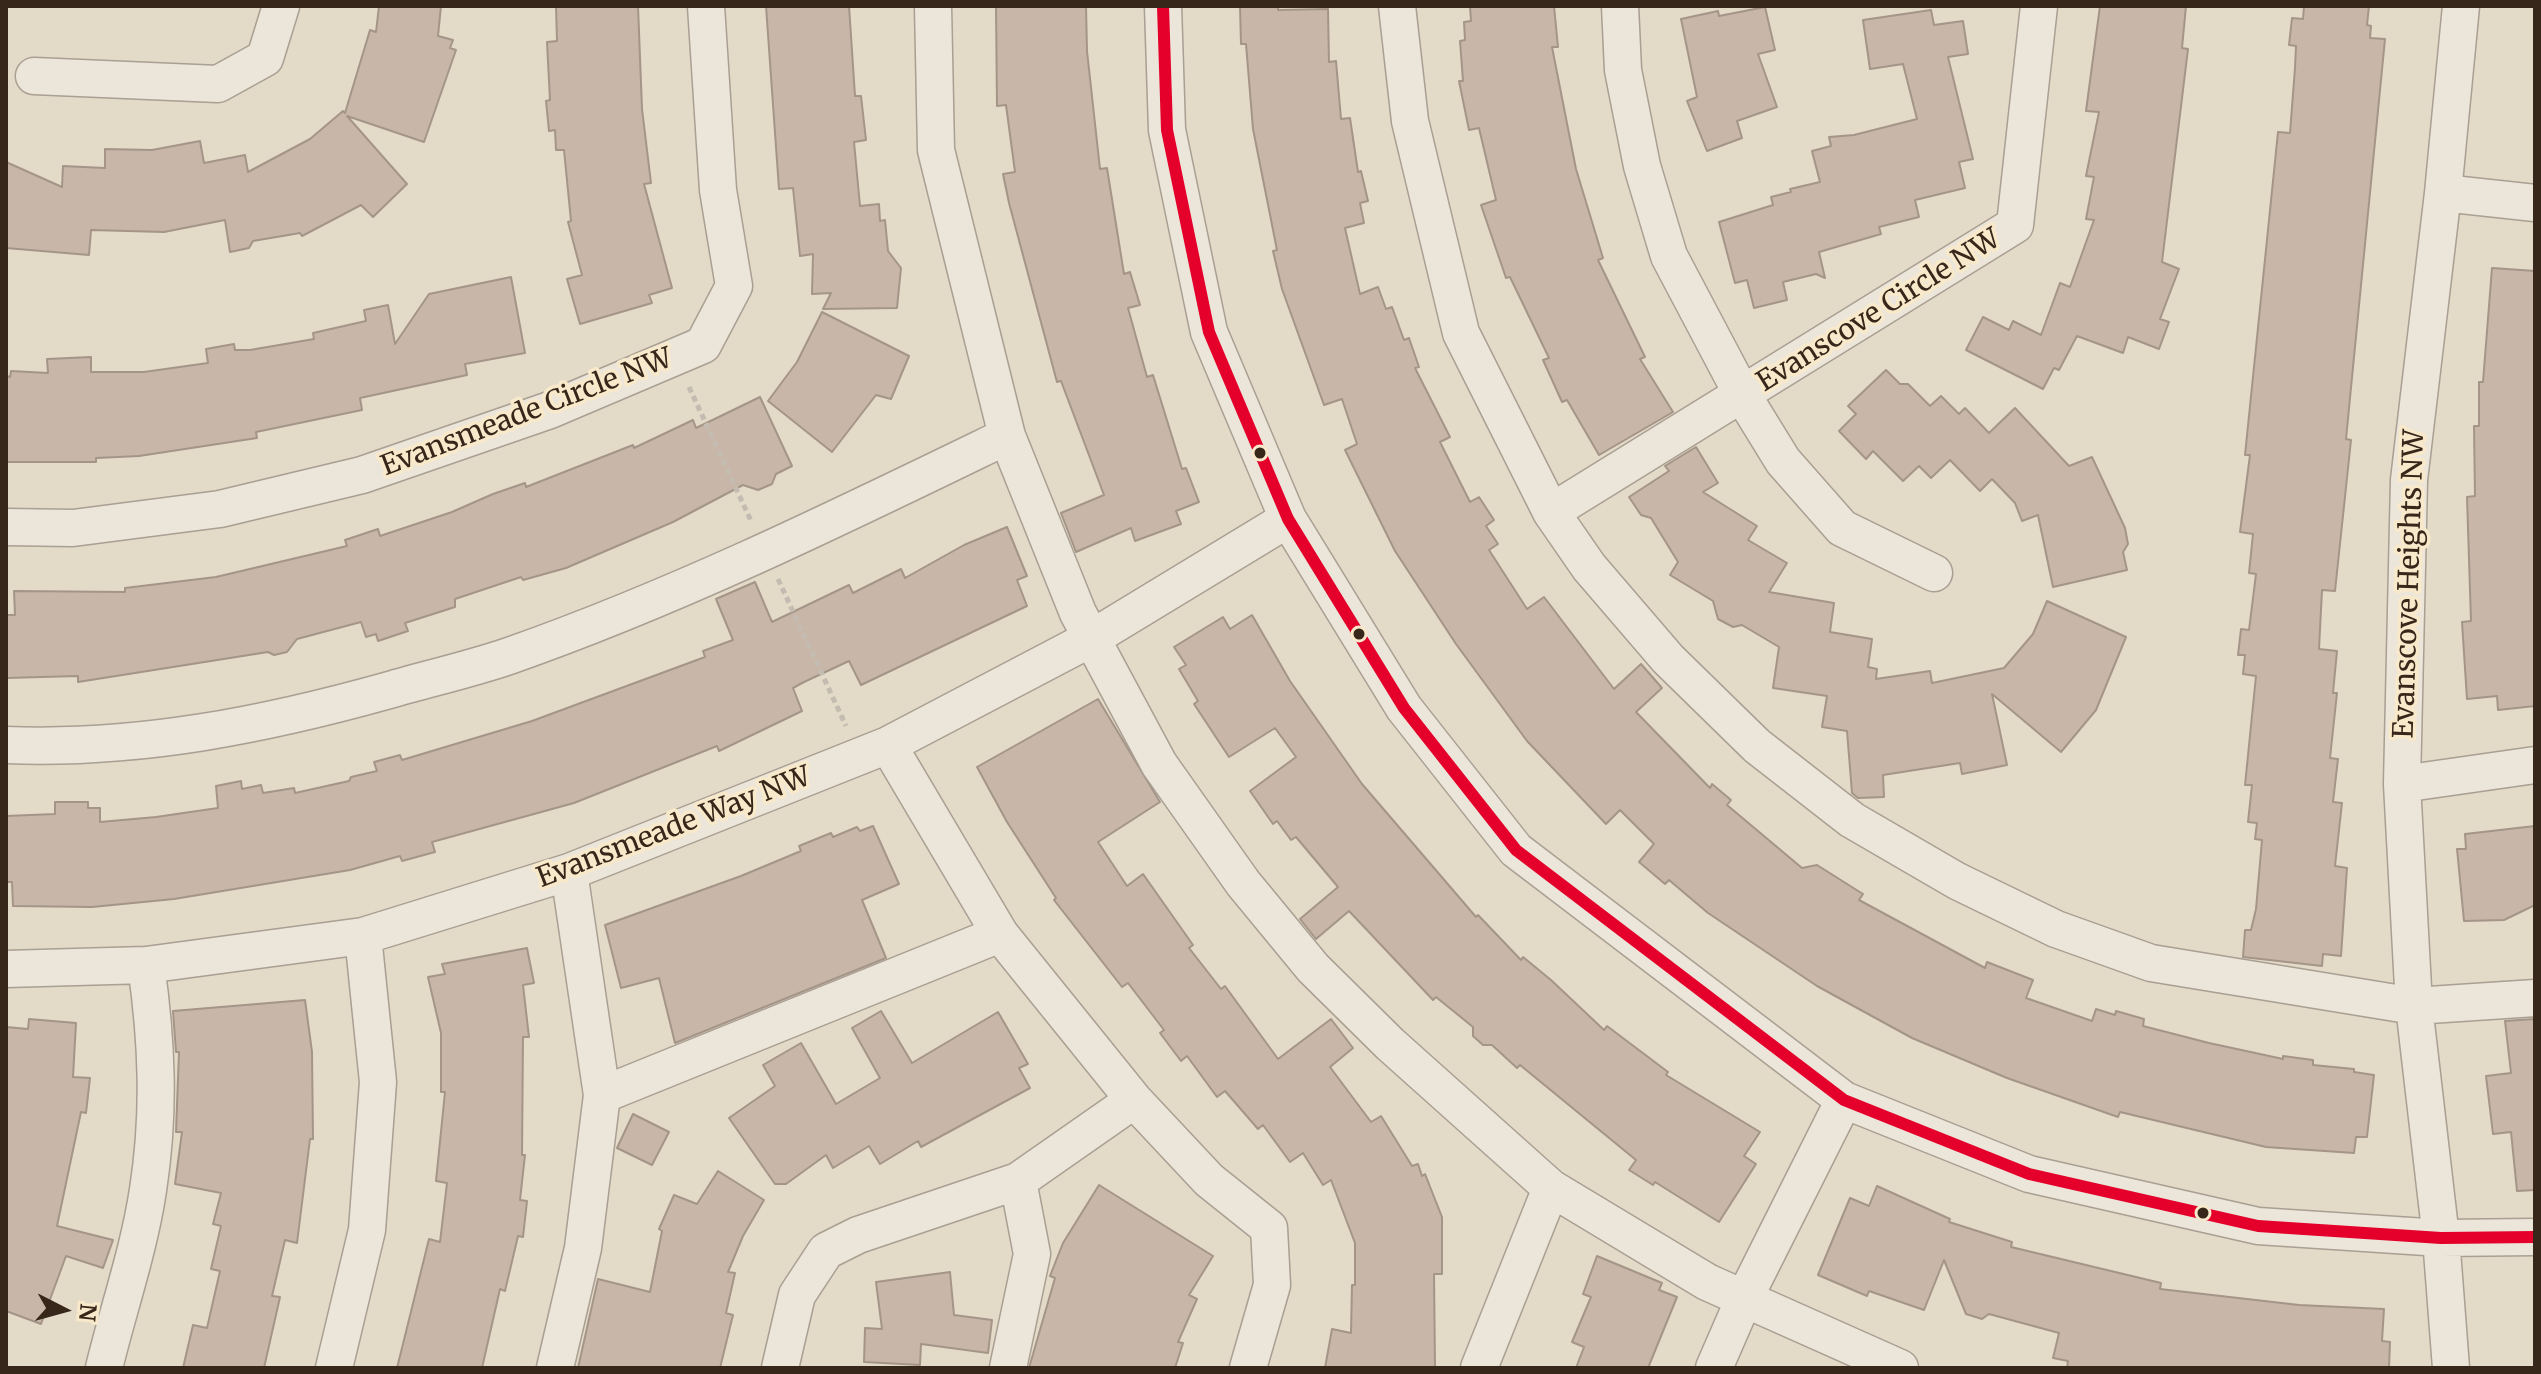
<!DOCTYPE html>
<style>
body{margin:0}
#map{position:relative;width:2541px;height:1374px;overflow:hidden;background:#e4dac8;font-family:Merriweather,serif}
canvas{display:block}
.frame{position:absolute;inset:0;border:8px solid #37271a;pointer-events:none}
.north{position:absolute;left:24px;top:1270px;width:80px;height:80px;-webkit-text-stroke:6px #f8e9cb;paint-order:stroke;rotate:96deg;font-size:22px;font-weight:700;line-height:32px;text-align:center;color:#37271a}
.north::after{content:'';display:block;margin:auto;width:28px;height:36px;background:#37271a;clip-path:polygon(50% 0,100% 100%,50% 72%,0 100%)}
</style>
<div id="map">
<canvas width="2541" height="1374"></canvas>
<div class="frame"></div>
<div class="north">N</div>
</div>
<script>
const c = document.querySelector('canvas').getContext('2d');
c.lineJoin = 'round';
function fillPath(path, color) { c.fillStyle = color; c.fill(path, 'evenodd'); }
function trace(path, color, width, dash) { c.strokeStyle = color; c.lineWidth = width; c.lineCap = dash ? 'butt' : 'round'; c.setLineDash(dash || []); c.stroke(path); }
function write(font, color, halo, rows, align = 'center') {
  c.font = font + ' Merriweather,serif'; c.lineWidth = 7; c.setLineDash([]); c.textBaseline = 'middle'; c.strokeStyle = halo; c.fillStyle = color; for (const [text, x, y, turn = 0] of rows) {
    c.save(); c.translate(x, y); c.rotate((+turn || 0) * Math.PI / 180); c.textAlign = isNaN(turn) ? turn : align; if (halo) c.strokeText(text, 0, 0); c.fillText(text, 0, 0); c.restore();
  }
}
const building = new Path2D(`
 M379 6H441L438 36 453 40 450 48 456 50 424 142 347 116 407 184 373 217 361 205 302 236 300 233 253 241 249 248 230 252 225 220 164 232 91 230 89 255 6 248V162L62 187 63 166 105 168V149L152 150 200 141 204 163 245 155 248 172 310 139 343 111 345 113 370 30 376 32Z
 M556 6H638L642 109 651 183 644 184 672 288 649 295 652 303 580 324 567 279 582 275 568 222 571 221 564 150H556L555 130 549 131 546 101 550 100 547 42 557 41Z
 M766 6H849L855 96H861L866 140 854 142 860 206 879 204 880 221 885 220 888 251 901 268 897 308 823 309 831 293 812 294 813 254 800 256 793 188 779 189Z
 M996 6H1086L1087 51 1100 169 1107 168 1124 274 1130 272 1140 305 1128 308 1147 377 1153 375 1182 469 1186 468 1199 502 1176 511 1181 524 1135 541 1131 528 1076 552 1061 513 1104 495 1061 381 1057 382 1009 203 1003 174 1015 172 1006 105 997 106Z
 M1240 6H1278V10L1328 9 1329 62 1336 61 1341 119 1350 118 1358 172 1361 171 1368 201 1360 203 1364 223 1345 228 1360 294 1378 287 1386 309 1392 307 1404 340 1409 338 1419 367 1415 368 1450 437 1440 442 1470 502 1479 497 1494 520 1486 526 1498 544 1489 550 1527 609 1544 597 1614 689 1641 664 1662 688 1636 712 1710 788 1712 784 1731 800 1727 805 1802 868 1817 865 1863 894 1859 900 1985 968 1987 962 2033 980 2026 998 2092 1021 2096 1009 2115 1015 2116 1011 2144 1019 2143 1026 2209 1043 2283 1059V1056L2313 1060V1065L2354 1069V1072L2374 1075 2367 1137H2356L2354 1153 2266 1147 2120 1112 2118 1117 2007 1078 1912 1038 1817 986 1708 913 1669 880 1665 884 1639 862 1654 844 1620 810 1606 824 1527 741 1456 644 1395 551 1345 450 1357 444 1342 399 1324 405 1282 289 1273 251 1277 250 1253 129 1246 44H1241Z
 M1470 6H1554L1558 47H1552L1576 169 1603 258 1598 260 1645 357 1640 359 1673 412 1599 455 1567 400 1562 402 1543 360 1549 358 1510 277 1506 278 1481 205 1496 200 1479 128 1469 130 1459 81H1463L1460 41 1465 40 1464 22 1471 21Z
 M2100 6H2186L2182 48 2188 49 2162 262 2179 269 2160 319 2169 322 2159 349 2128 337 2123 353 2077 336 2059 370 2054 368 2043 389 1966 350 1983 317 2009 330 2013 321 2041 335 2060 283 2070 287 2094 220 2086 219 2094 177 2086 176 2099 112 2086 111Z
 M2304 6H2369L2367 25 2371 26 2370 38 2385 39 2346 439 2351 440 2335 591 2322 590 2319 649 2337 651 2333 693H2337L2330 758 2338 759 2333 802 2342 803 2335 866 2347 868 2341 956 2323 954 2322 966 2243 957 2245 930H2251L2256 909 2262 840 2255 839 2257 823 2248 822 2252 785H2245L2256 676 2243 674 2245 655H2238L2241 629 2249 630 2256 574 2249 573 2253 534 2240 532 2250 455H2245L2278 132 2290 133 2295 68 2296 46 2289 45 2292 18 2303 19Z
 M1765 7 1775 50 1758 54 1777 107 1737 121 1742 138 1707 151 1687 101 1697 97 1681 19 1718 11 1719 16Z
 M1931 10 1934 25 1963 21 1968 54 1948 57 1973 159 1959 162 1965 188 1915 200 1919 217 1879 227 1881 234 1819 252 1825 278 1816 274 1783 282 1787 300 1754 308 1747 280 1735 283 1719 222 1773 205 1771 197 1791 192 1790 189 1820 182 1812 151 1831 146 1829 137 1854 135 1917 119 1903 64 1870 69 1863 20Z
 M2492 268 2535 271V706L2498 710 2497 696 2467 699 2462 622 2471 621 2467 497 2475 496 2474 426H2479V382H2483Z
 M511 277 525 353 465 364 467 375 360 398 362 410 256 432 257 438 139 456 96 458V462H6V376L10 377 11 371 48 373 47 359 91 357V372H144L208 363 206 349 234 344 235 350H250L314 339 313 333 366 321 364 310 388 305 395 344 429 294Z
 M822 312 909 356 891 399 876 395 832 452 768 401 797 362Z
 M1886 370 1900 384H1908L1930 406 1941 396 1959 414 1965 408 1989 433 2015 408 2069 466 2092 457 2125 528 2128 544 2123 552 2127 570 2053 587 2038 515 2022 521 2015 503 1992 479 1980 491 1950 460 1931 478 1919 466 1903 481 1873 451 1866 459 1839 431 1856 414 1848 406Z
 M760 397 792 466 776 474 772 484 758 490 743 485 673 522 566 568 523 580 521 577 455 599V607L405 623 408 631 378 641 376 634 366 637 361 622 297 639 287 652 274 655 268 652 78 682V676L6 678V615H15L14 591 125 592V588L216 577 347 546 345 540 378 529 380 536 452 512 493 494 525 483 526 487 633 445 634 448 693 420 696 428Z
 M1696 447 1718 483 1703 492 1757 526 1748 540 1787 563 1769 592 1834 603 1830 632 1872 639 1868 667 1877 669 1876 679 1930 671 1932 683 2004 668 2033 634 2047 601 2126 637 2096 710 2061 752 1992 694 2007 765 1962 774 1960 763 1883 775 1884 797 1858 798 1852 793 1847 731 1822 727 1827 696 1773 688 1779 647 1742 625 1733 627 1718 619 1713 601 1670 575 1678 562 1651 518 1641 515 1629 497 1669 471 1665 466Z
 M1007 527 1027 576 1017 580 1027 606 861 685 849 661 804 682 793 688 802 711 719 751 717 746 574 803 432 842 435 852 402 861 400 856 350 870 174 899 92 907 13 906 12 882H6V816L55 814V802H88V808H100V822L156 817 218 808 216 786 241 781 242 789 261 785 263 793 294 788 295 793 349 781 351 777 377 771 374 762 400 755 402 760 532 721 705 657 703 651 733 640 716 599 755 582 772 622 849 585 853 593 901 569 905 578 964 545Z
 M1252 615 1290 681 1362 784 1476 917 1478 915 1521 960 1523 957 1551 980 1604 1030 1607 1026 1668 1072 1666 1075 1760 1132 1744 1156 1756 1164 1719 1222 1655 1182 1653 1185 1629 1170 1636 1160 1520 1065 1517 1068 1492 1045H1483L1473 1036V1027L1436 997 1433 1000 1349 911 1316 939 1300 919 1338 887 1296 837 1291 840 1277 821 1273 824 1250 791 1296 757 1275 728 1229 757 1194 704 1198 701 1179 669 1186 665 1174 647 1223 617 1230 629Z
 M1098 699 1160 802 1098 842 1127 886 1143 874 1193 945 1189 948 1221 989 1225 986 1278 1059 1331 1019 1353 1048 1330 1067 1371 1122 1381 1116 1412 1166 1418 1164 1422 1176 1425 1174 1442 1217V1274H1434L1435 1368H1325L1332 1329 1351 1333 1352 1285H1355V1243L1331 1180 1323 1185 1303 1153 1290 1162 1263 1125 1258 1129 1225 1091 1217 1097 1187 1056 1181 1061 1160 1033 1164 1030 1128 983 1122 987 1054 900 1056 898 1007 822 977 767Z
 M873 826 899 884 862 900 886 958 675 1043 659 978 621 988 605 925 741 876 801 851 799 846 831 833 833 837 857 827 860 831Z
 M2535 826V905L2504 920 2464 921 2457 849H2466L2465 834Z
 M527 948 534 983 523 985 529 1037H523L522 1155H525L520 1200 527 1201 523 1237 518 1236 505 1291 500 1289 482 1368H397L429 1239 440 1242 447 1183 436 1181 445 1092H441V1033L428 977 445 974 442 964Z
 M305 1000 312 1052 313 1139H310L297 1243 285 1240 272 1296 280 1297 264 1368H183L193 1325 207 1328 220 1271 211 1269 221 1226 213 1224 221 1193 175 1184 182 1132H176L179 1052H176L173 1011Z
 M881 1011 912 1063 998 1012 1028 1064 1019 1068 1030 1088 921 1147 918 1141 880 1164 869 1146 833 1168 826 1155 786 1184H775L729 1118 775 1086 763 1065 801 1043 836 1104 880 1078 852 1028Z
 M29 1019 76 1023 73 1077 90 1078 86 1113 81 1112 57 1226 113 1240 103 1268 66 1256 41 1324 6 1311V1027L28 1029Z
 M2534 1019 2535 1190 2517 1191 2511 1132 2493 1134 2486 1076 2511 1073 2505 1021Z
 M633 1114 669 1132 652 1165 617 1148Z
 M718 1171 764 1200 743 1236 728 1272 735 1273 726 1313 733 1315 720 1368H578L598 1279 650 1292 662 1231 659 1229 674 1195 697 1204Z
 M1099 1185 1213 1256 1189 1295 1197 1299 1178 1342 1183 1343 1175 1368H1029L1055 1278 1050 1276 1063 1243Z
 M1877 1186 1950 1219 1949 1222 2012 1242 2011 1247 2161 1283 2160 1289 2299 1305 2384 1309 2382 1341 2390 1342 2389 1368H2067L2068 1361 2053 1358 2059 1333 1989 1314 1982 1319 1966 1314 1944 1260 1924 1310 1869 1291 1867 1296 1818 1275 1850 1198 1869 1206Z
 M1597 1256 1662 1283 1659 1290 1677 1297 1648 1368H1576L1584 1347 1572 1342 1591 1297 1583 1294Z
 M950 1272 954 1315 992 1320 988 1353 921 1344 920 1365 864 1362 865 1328 882 1329 876 1282Z`);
const path = new Path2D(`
 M689 387 752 523
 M778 579 846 726`);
const minor = new Path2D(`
 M933 6 936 150 1007 436 1078 613 1159 764 1243 883 1313 968 1390 1044 1551 1188 1707 1282 1900 1368
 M1163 6 1167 130 1209 332 1288 519 1404 708 1516 850 1844 1100 2029 1174 2258 1226 2441 1238 2535 1237
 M1397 6 1410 121 1461 333 1551 512 1589 567 1668 659 1757 746 1852 820 1957 881 2056 929 2151 963 2414 1006 2535 998
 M1620 6 1623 70 1642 166 1669 256 1743 396 1783 461 1842 528 1934 573
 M34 76 218 84 265 58 281 6
 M2443 193 2535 203
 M1551 512 2015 225 2039 6
 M6 527 73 528 220 509 362 475 550 410 703 345 734 286 718 190 706 6
 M6 745C139 750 265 725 393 689 431 678 471 669 509 656 680 596 844 515 1007 436
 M888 745 1000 934 1134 1100 1209 1180 1269 1228 1272 1285 1248 1368
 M2402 784 2535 765
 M6 969 146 965 363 936 569 872 888 745 1092 638 1288 519
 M602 1095 1000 934
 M104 1368C118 1310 139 1250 148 1190 160 1113 157 1042 146 965
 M334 1368 367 1230 378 1082 363 936
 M555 1368 583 1248 602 1095 569 872
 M780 1368 797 1295 826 1251 858 1235 1018 1181 1134 1100
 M1008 1368 1032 1254 1018 1181
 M1479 1368 1551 1188
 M1714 1368 1744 1299 1844 1100
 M2451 1368 2441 1238 2414 1006 2402 784 2409 480 2443 193 2461 6`);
const bus1 = new Path2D(`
 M1163 6 1167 130 1209 332 1288 519 1404 708 1516 850 1844 1100 2029 1174 2258 1226 2441 1238 2535 1237`);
const markers = [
 [1260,453,7,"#37271a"],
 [1359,634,7,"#37271a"],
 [2203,1213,7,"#37271a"]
];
const streetNames = [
 ["Evanscove Circle NW",1879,311,-32],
 ["Evansmeade Circle NW",527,413,-21],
 ["Evanscove Heights NW",2410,584,-88],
 ["Evansmeade Way NW",674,828,-21]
];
fillPath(building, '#c8b7a8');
trace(building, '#a49588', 2);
trace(minor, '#a99f92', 39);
trace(path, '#c4bcb1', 5, [6, 4]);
trace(minor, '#ece5da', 36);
trace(bus1, '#e4002b', 12);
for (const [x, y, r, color] of markers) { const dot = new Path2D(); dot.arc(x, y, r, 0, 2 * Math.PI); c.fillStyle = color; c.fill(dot); trace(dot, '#f8e9cb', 3); }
write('28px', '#37271a', '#f8e9cb', streetNames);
</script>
